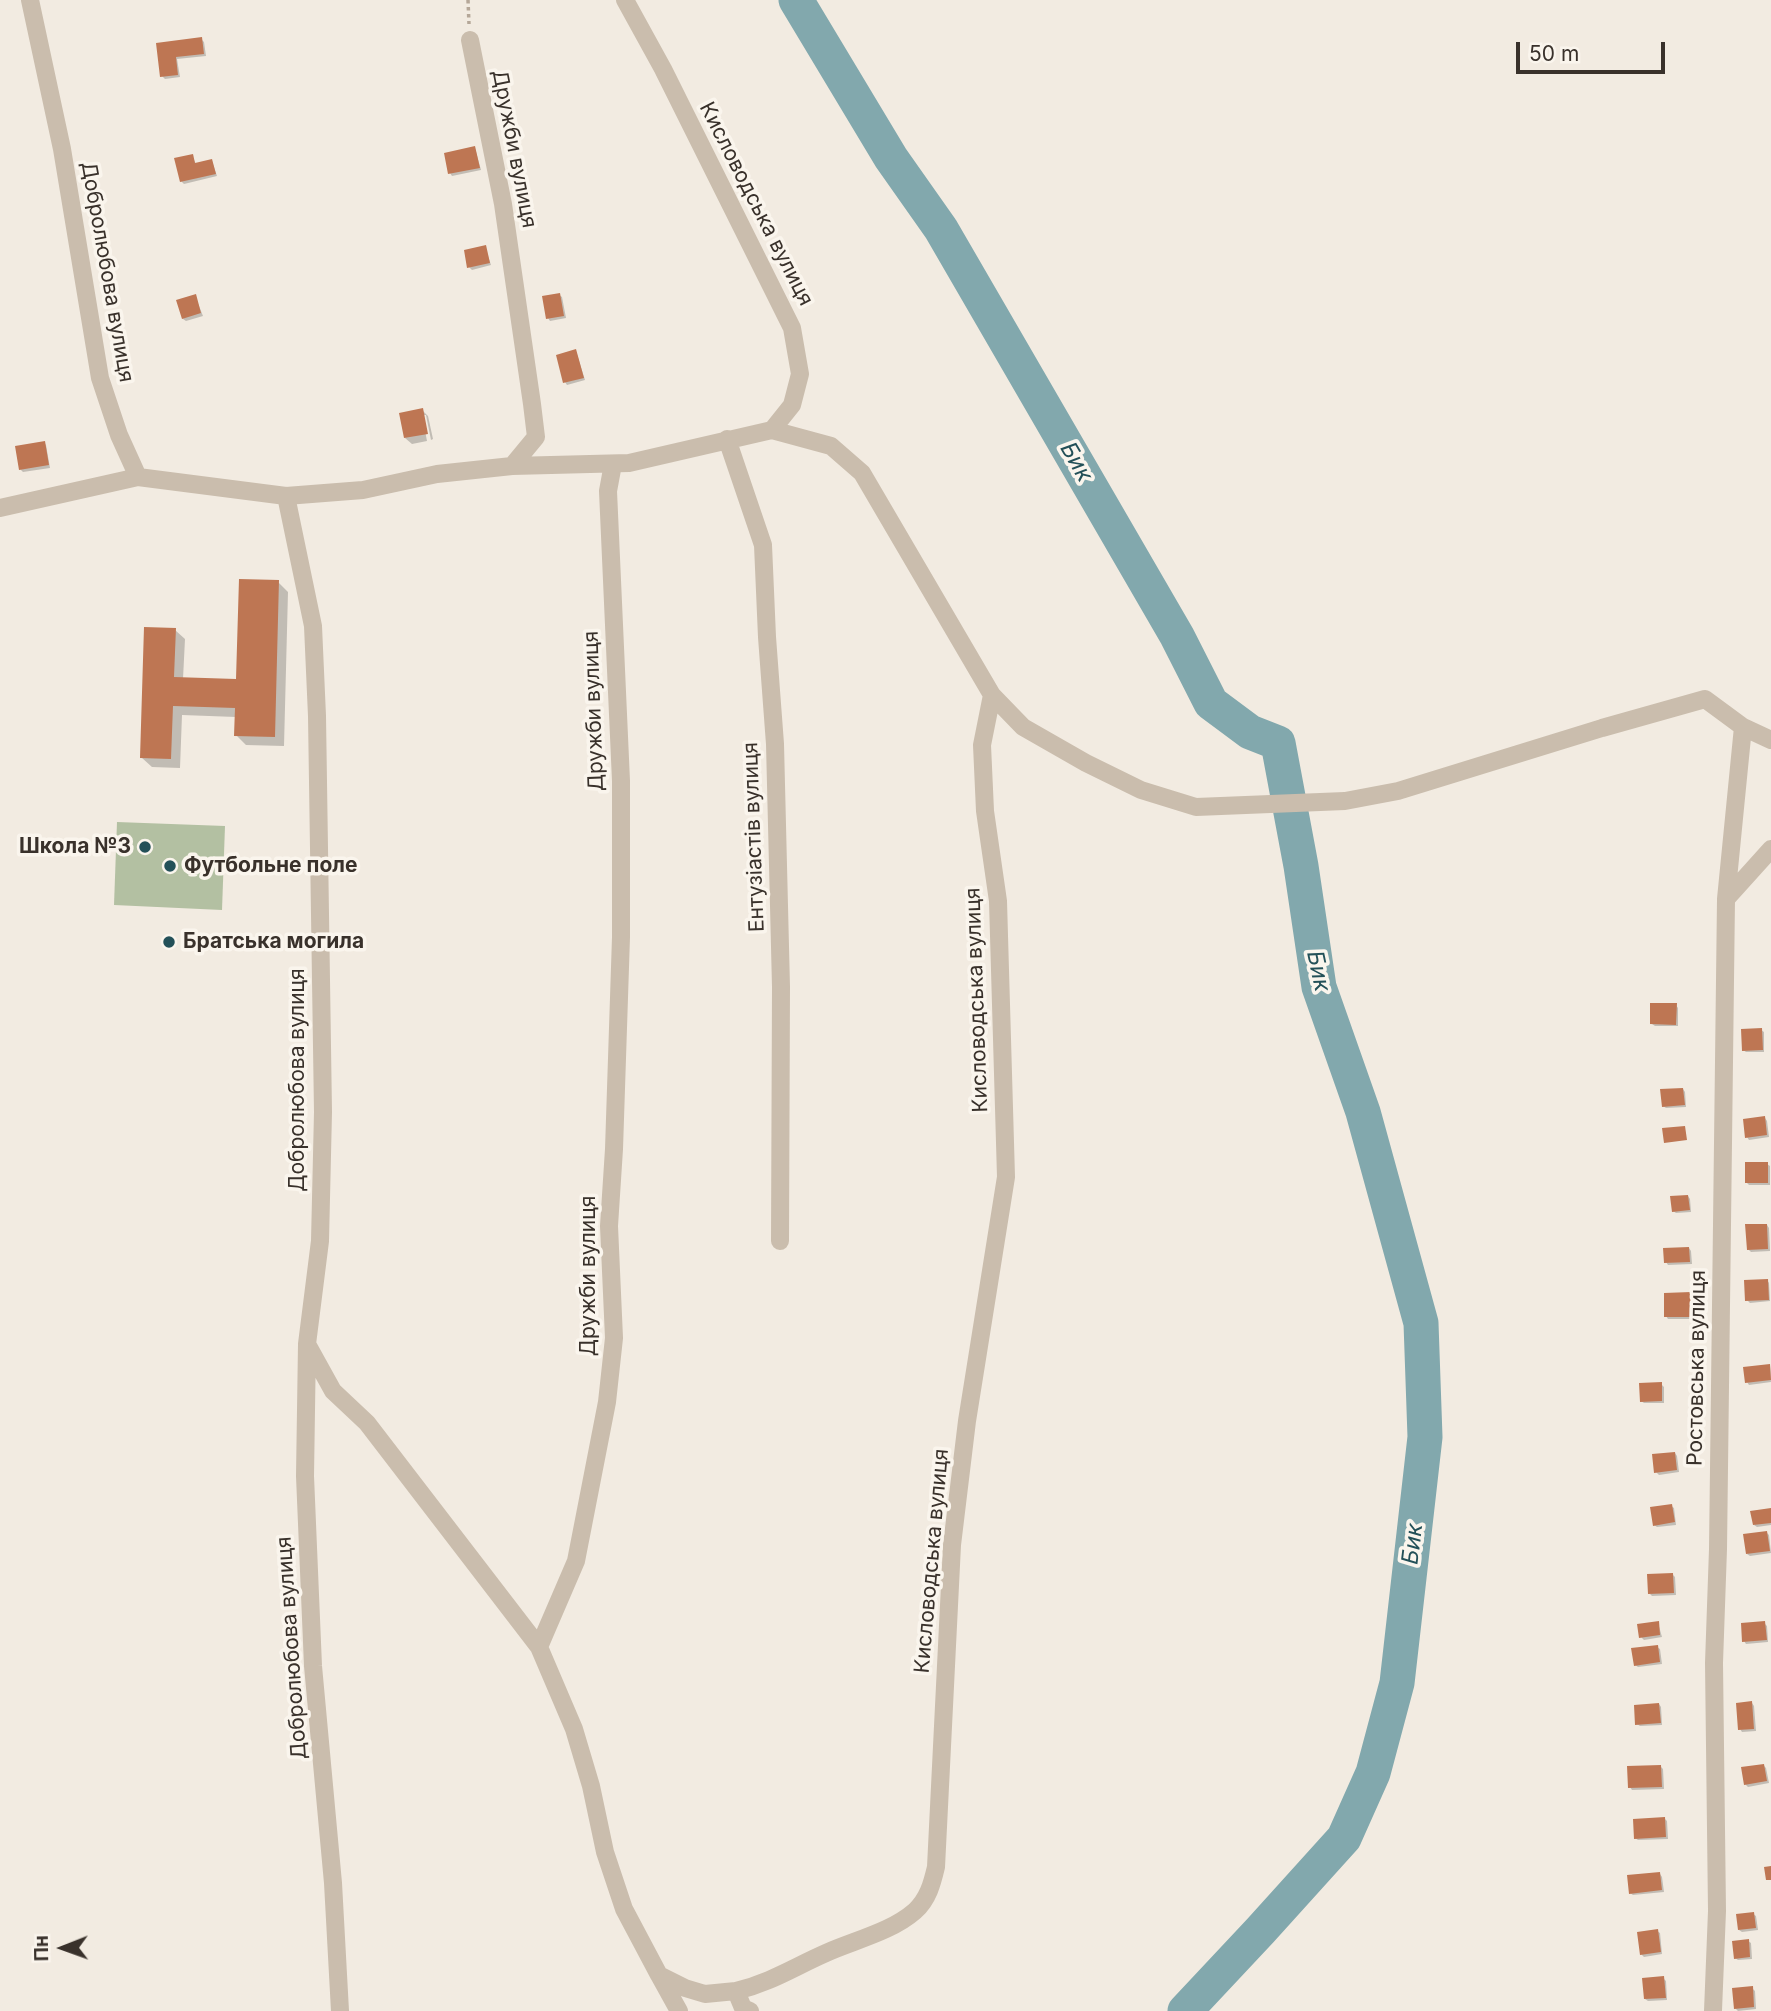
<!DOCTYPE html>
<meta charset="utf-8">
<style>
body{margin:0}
#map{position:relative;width:1771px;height:2011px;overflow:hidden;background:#f2ebe1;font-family:Inter,sans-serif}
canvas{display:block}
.north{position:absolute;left:28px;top:1913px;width:70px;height:70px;-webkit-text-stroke:5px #faf5ed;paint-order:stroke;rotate:269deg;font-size:19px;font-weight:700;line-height:28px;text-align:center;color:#39312b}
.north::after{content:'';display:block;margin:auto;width:24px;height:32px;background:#39312b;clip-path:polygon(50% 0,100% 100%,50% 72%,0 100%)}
.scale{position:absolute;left:1516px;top:42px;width:149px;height:32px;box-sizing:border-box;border:4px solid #39312b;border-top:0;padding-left:9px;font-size:21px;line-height:24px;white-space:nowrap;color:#39312b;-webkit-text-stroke:5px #faf5ed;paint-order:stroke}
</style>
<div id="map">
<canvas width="1771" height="2011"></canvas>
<div class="north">Пн</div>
<div class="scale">50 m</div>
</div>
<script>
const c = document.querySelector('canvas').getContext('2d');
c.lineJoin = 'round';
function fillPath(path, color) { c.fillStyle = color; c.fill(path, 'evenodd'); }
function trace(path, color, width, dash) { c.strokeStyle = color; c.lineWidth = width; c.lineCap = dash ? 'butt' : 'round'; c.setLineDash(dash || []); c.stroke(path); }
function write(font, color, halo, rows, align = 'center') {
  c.font = font + ' Inter,sans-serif'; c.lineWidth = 7; c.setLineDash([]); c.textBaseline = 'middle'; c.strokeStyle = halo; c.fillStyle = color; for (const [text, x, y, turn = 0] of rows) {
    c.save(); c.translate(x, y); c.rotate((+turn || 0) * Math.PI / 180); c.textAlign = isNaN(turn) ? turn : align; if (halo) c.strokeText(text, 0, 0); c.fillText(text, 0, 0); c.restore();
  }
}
const green = new Path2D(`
 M117 822 225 826 222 910 114 905Z`);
const shadow = new Path2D(`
 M201 39 204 42 206 56 177 59 180 77 165 79 162 76 158 44Z
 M475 148 481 170 452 176 450 173Z
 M192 156 196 164 212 161 217 176 184 184 181 181Z
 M485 247 491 265 472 270 469 267Z
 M559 295 562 297 566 318 550 321 548 318Z
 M195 296 203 316 186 321 183 319Z
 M576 351 585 380 567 385 565 382Z
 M422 410 428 416 433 439 431 440 426 415H422L427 441 412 444 405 438Z
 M44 443 46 445 50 468 23 472 20 469Z
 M278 582 288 592 284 746 246 745 236 735V717L182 715 180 768 152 767 142 758 175 630 185 639 183 679 238 681Z
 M1676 1005 1678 1008V1026H1655L1652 1024Z
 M1761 1030 1764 1032V1052H1746L1743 1050Z
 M1683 1089 1685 1092 1686 1107 1666 1108 1663 1106Z
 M1765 1118 1767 1121 1769 1137 1749 1140 1747 1137Z
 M1767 1164 1770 1166V1185H1749L1747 1183Z
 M1688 1196 1690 1199 1691 1212 1676 1213 1673 1211Z
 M1767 1225 1769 1228 1770 1251 1751 1252 1748 1249Z
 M1689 1248 1691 1251 1692 1264 1668 1265 1666 1262Z
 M1767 1280 1769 1283 1770 1301 1750 1303 1747 1300Z
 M1691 1294 1693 1297V1319H1668L1666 1316Z
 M1770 1365 1771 1382 1749 1385 1747 1382Z
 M1661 1384 1664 1387V1403H1644L1641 1401Z
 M1675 1453 1677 1456 1679 1472 1659 1475 1656 1472Z
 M1671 1506 1674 1508 1676 1525 1657 1527 1654 1525Z
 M1771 1511V1525L1757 1527 1754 1525Z
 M1767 1533 1769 1535 1771 1553 1750 1556 1747 1554Z
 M1673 1575 1675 1577 1676 1595 1652 1596 1650 1594Z
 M1658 1623 1662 1637 1644 1640 1641 1637Z
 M1764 1623 1767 1626 1768 1642 1746 1644 1744 1641Z
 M1657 1647 1660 1649 1662 1664 1638 1667 1635 1665Z
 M1752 1703 1754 1706 1756 1731 1742 1732 1740 1729Z
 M1659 1704 1661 1707 1662 1725 1640 1726 1637 1724Z
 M1764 1766 1766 1768 1769 1783 1748 1787 1745 1784Z
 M1661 1767 1663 1769 1664 1789 1632 1790 1630 1787Z
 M1664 1818 1667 1821 1668 1839 1638 1840 1635 1838Z
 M1660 1874 1662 1877 1664 1892 1633 1895 1630 1893Z
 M1753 1914 1756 1916 1758 1930 1742 1932 1739 1930Z
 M1657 1931 1660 1933 1662 1954 1644 1957 1641 1954Z
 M1748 1941 1751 1943 1752 1959 1738 1960 1735 1958Z
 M1663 1978 1666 1981 1667 2000 1648 2001 1645 1999Z
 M1752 1988 1755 1991 1756 2009 1738 2011 1735 2008Z`);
const river = new Path2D(`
 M796 0 891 158 941 229 1177 636 1211 703 1250 732 1278 743 1301 866 1319 987 1363 1112 1421 1323 1425 1437 1397 1683 1373 1773 1344 1838 1260 1931 1185 2011`);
const building = new Path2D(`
 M202 37 204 54 176 57 178 75 160 77 156 43Z
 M475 146 480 168 448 174 444 153Z
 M193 154 195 163 212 159 216 174 180 182 174 158Z
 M486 245 490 263 467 268 464 250Z
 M560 293 564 316 546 319 542 296Z
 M196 294 201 313 182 319 176 300Z
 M576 349 584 378 563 383 556 355Z
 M423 408 428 434 404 438 399 413Z
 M45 441 49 465 19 470 15 446Z
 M239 579 279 580 275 737 234 736 235 708 173 706 171 759 140 758 144 627 176 628 174 677 236 679Z
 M1650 1003H1677L1676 1025 1650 1024Z
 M1762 1028 1763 1050 1742 1051 1741 1029Z
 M1683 1088 1685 1105 1662 1107 1660 1089Z
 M1765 1116 1767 1135 1745 1138 1743 1119Z
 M1685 1126 1687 1140 1664 1143 1662 1128Z
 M1745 1162H1768V1183H1745Z
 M1688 1195 1690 1210 1672 1212 1670 1196Z
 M1745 1224H1767L1768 1249 1747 1250Z
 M1689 1247 1690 1262 1664 1263 1663 1248Z
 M1768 1279 1769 1300 1745 1301 1744 1280Z
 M1691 1292V1317H1664V1293Z
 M1770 1364 1771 1380 1745 1383 1743 1367Z
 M1662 1382V1401L1640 1402 1639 1383Z
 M1675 1452 1677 1470 1654 1473 1652 1454Z
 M1672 1504 1675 1522 1653 1526 1650 1507Z
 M1771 1508V1523L1753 1525 1750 1511Z
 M1767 1531 1770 1551 1746 1554 1743 1534Z
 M1673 1573 1674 1593 1648 1594 1647 1574Z
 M1659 1621 1660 1635 1639 1638 1637 1624Z
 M1765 1621 1767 1640 1742 1642 1741 1623Z
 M1658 1645 1660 1662 1634 1666 1631 1648Z
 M1752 1701 1754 1729 1738 1730 1736 1703Z
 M1659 1703 1661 1723 1635 1725 1634 1705Z
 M1764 1764 1767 1781 1744 1785 1741 1767Z
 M1661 1765 1662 1787 1628 1788 1627 1766Z
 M1665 1817 1666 1837 1634 1839 1633 1819Z
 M1771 1866V1880H1766L1764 1867Z
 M1660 1872 1662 1890 1629 1894 1627 1875Z
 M1754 1912 1756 1928 1738 1930 1736 1914Z
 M1658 1929 1661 1952 1640 1955 1637 1932Z
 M1749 1939 1750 1957 1734 1959 1732 1941Z
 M1664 1976 1666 1998 1644 1999 1642 1978Z
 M1753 1986 1754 2007 1734 2009 1732 1988Z`);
const path = new Path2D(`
 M468 0 469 24`);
const street = new Path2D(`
 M30 0 62 149 100 378 119 435 138 477 286 496 313 626 317 716 323 1112 320 1241 307 1344 305 1476 313 1666 333 1883 340 2011
 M625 0 663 69 792 328 800 374 792 405 772 430 831 446 862 473 992 695 982 745 985 811 998 901 1006 1177 967 1421 952 1545 936 1867C932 1884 928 1899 915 1911 891 1932 855 1940 826 1953 794 1967 772 1982 736 1991L743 2008 750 2011
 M470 40 503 204 532 404 536 437 512 466
 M727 439 763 545 767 637 775 744 781 987 780 1241
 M613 464 608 491 621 781V937L614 1149 609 1226 614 1338 607 1402 576 1561 539 1647 574 1729 591 1786 605 1852 624 1909 659 1975 685 1988 705 1994 736 1991
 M286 496 363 490 437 474 512 466 629 463 772 430
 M0 508 138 477
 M992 695 1023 727 1086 763 1141 790 1196 807 1345 801 1398 791 1602 728 1705 699 1743 727 1771 740
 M1726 899 1771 849
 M307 1344 333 1391 367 1423 539 1647
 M659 1975 679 2011
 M1713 2011 1717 1911 1714 1663 1718 1549 1726 899 1743 727`);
const markers = [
 [145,847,7,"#235058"],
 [170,866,7,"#235058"],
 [169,942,7,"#235058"]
];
const streetNames = [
 ["Дружби вулиця",514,149,79],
 ["Кисловодська вулиця",756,204,63],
 ["Добролюбова вулиця",107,272,80],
 ["Дружби вулиця",594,711,-92],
 ["Ентузіастів вулиця",754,837,-92],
 ["Кисловодська вулиця",977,1000,-92],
 ["Добролюбова вулиця",298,1080,-90],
 ["Дружби вулиця",589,1276,-90],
 ["Ростовська вулиця",1697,1368,-89],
 ["Кисловодська вулиця",932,1561,-85],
 ["Добролюбова вулиця",292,1648,-94]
];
const poiNames = [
 ["Школа №3",131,847,"right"],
 ["Футбольне поле",184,866],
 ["Братська могила",183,942]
];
const waterNames = [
 ["Бик",1076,462,60],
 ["Бик",1318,971,78],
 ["Бик",1413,1544,-83]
];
fillPath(green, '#b3c0a2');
fillPath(shadow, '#0003');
trace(river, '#82a8ad', 35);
fillPath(building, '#be7653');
trace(path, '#b5a798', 3.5, [3.5, 3.5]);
trace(street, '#cabdad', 18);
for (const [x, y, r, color] of markers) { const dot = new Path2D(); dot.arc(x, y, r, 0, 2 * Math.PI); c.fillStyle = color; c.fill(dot); trace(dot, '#faf5ed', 2.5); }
write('21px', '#39312b', '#faf5ed', streetNames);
write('bold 21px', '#39312b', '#faf5ed', poiNames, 'left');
write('italic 23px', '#235058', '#faf5ed', waterNames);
</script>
